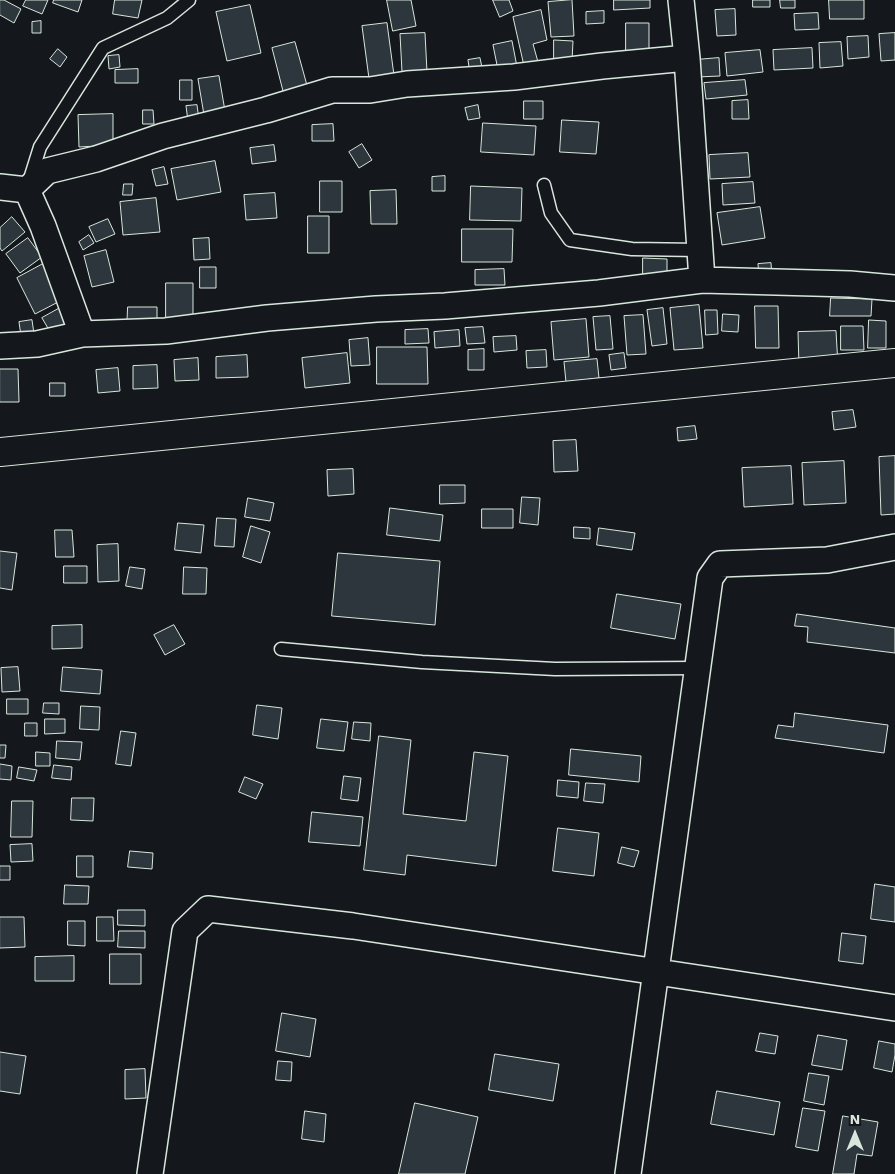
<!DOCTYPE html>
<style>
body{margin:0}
#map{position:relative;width:895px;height:1174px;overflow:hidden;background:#14181c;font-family:"Work Sans",sans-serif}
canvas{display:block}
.north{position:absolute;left:830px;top:1109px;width:50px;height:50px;-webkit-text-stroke:4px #14181c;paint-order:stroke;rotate:0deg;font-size:14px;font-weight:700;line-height:20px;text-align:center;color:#d8e6dc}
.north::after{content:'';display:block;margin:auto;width:18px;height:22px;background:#d8e6dc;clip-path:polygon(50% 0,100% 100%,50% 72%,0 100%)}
</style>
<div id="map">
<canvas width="895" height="1174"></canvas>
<div class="north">N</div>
</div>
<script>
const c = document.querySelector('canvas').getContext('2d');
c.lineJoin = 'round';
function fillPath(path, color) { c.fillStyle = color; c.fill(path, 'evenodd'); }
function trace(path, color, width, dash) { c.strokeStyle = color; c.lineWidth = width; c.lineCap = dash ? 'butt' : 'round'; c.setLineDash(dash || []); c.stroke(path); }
const building = new Path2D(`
 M0 0H4L21 9 14 23 0 15Z
 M26 0H48L42 14 23 6Z
 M54 0H82L78 12 53 3Z
 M115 0H142L138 18 113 14Z
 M387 0H411L416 26 393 31Z
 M493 0H509L513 11 500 17Z
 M572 0 574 36 551 37 548 2Z
 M614 0H650V8L614 10Z
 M753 0H770V7H753Z
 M780 0H795V8H781Z
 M829 0H864V19H830Z
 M250 5 261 53 227 61 216 12Z
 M735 9 736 35 717 36 715 10Z
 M541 10 547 40 533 44 538 62 524 66 513 17Z
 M604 11V23L586 24V12Z
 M818 13 819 29 795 30 794 14Z
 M41 21V33H32V22Z
 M387 23 395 83 370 86 362 26Z
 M626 23H649V54L626 53Z
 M425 33 427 72H402L400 34Z
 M895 33V60L881 61 879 34Z
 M868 36 869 57 848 59 847 37Z
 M554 40 573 41 572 61H554Z
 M512 41 518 72 499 75 493 45Z
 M295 42 308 89 284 95 272 48Z
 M841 42 843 66 820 68 819 43Z
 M812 48 813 68 774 70 773 50Z
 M58 49 67 57 60 67 50 59Z
 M760 50 763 72 727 76 725 53Z
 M119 55 120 67 109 69 108 56Z
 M480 58 483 72 470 74 468 60Z
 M719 58 720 76 697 77 695 60Z
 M138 69V83H115V70Z
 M219 76 225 111 204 115 198 79Z
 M180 80H192V100H180Z
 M745 80 747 95 706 99 704 83Z
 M748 100 749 119H732V101Z
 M524 101H543V119H524Z
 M197 105 199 120 188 121 186 106Z
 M478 105 480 118 468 120 465 108Z
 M143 110H153L154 124H143Z
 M113 114V145L79 147 78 115Z
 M562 120 599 122 596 154 560 152Z
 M483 123 536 126 534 155 481 152Z
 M333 124 334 141H312V125Z
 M362 144 372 160 359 168 349 152Z
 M274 145 276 161 252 164 250 148Z
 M748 153 750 177 710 179 709 155Z
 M215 161 221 192 177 200 171 169Z
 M164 167 168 184 156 186 152 170Z
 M445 176V191H432V177Z
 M320 181H342V212H320Z
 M753 182 755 203 723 205 722 184Z
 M124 184H133L132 195H123Z
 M471 186 522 188 521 221 470 220Z
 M396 190 397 224H371L370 191Z
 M275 193 277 218 246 220 244 195Z
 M156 198 160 232 123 235 120 202Z
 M760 207 765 238 722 245 717 213Z
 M308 216H329V253H308Z
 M12 217 25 232 2 251 0 248V228Z
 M108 219 115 234 96 242 89 227Z
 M462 229H513L512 262H462Z
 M89 235 94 243 83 250 79 242Z
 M28 238 42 257 20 273 6 254Z
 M209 238 210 259 194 260 193 239Z
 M106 250 114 282 92 287 84 256Z
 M643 258 667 259V275H643Z
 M771 263 772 277H759L758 264Z
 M43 264 62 300 35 314 17 278Z
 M200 267H216V288H200Z
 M504 269 505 285H475V270Z
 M166 283H193V325H166Z
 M831 298 872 299 871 316H830Z
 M699 305 703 348 674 350 670 308Z
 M755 306H778L779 348H756Z
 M128 307H157V331L127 330Z
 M60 308 70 324 52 335 42 318Z
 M663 308 667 344 652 346 647 310Z
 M705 310H717L718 334 706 335Z
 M723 314 739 315 738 332 722 331Z
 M643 315 646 354 627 355 624 316Z
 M610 316 613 349 596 350 593 317Z
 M586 319 589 357 554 360 551 322Z
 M32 320 34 334 21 336 19 322Z
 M869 320 886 321V348H868Z
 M841 326H863L864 350H841Z
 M483 327 485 343 467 344 465 328Z
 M428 329 429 343 405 344V330Z
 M459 330 460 346 435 348 434 332Z
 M836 331 838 365 799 366 798 332Z
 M516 336 517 350 494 352 493 337Z
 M368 338 370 365 351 366 349 340Z
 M377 347H427L428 384H377Z
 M484 349V370H468V350Z
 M546 350 547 367 527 368 526 351Z
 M347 353 350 383 305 388 302 358Z
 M624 353 626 368 611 370 609 355Z
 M247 355 248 377 216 378V357Z
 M198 358 199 380 175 381 174 360Z
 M597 359 599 378 566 382 564 362Z
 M157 365 158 388 133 389V366Z
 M118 368 120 391 98 393 96 370Z
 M0 369H18L19 402H0Z
 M50 383H65V396H50Z
 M853 410 856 427 834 430 832 412Z
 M695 426 697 439 678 441 677 428Z
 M576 440 578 471 554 472 553 441Z
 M895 456V514L881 515 879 457Z
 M844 461 846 503 804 505 802 463Z
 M791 466 793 504 744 507 742 468Z
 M353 469 354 494 328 496 327 470Z
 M440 485H465V503L440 504Z
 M522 497 540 498 538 525 520 523Z
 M248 498 274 503 270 521 245 517Z
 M390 508 443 515 440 541 387 535Z
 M482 509H513V528H482Z
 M217 518 236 519 234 547 215 546Z
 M178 523 204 525 201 553 175 550Z
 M251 526 270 532 261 563 243 557Z
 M574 527 590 528V539L574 538Z
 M599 528 635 533 632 550 597 545Z
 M55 530H72L74 557H56Z
 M118 544 119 581 98 582 97 545Z
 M0 551 17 553 12 590 0 588Z
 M338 553 440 561 435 625 332 616Z
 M64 566H87V583H64Z
 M130 567 145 569 142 589 126 586Z
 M184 567 207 568 206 594H183Z
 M617 594 681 604 675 639 611 628Z
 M797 614 895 628V653L807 642 808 627 795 626Z
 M82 625V648L52 649V626Z
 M174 625 185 644 165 655 154 635Z
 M18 667 20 691 2 692 1 668Z
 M63 667 102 670 100 694 61 691Z
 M7 699H28V714H7Z
 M44 703H59V714L43 713Z
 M257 705 282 708 278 739 253 735Z
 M81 706 100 707 99 730 80 729Z
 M795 713 888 725 884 753 775 738 778 725 793 727Z
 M45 719H65V733L45 734Z
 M321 719 348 722 344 751 317 748Z
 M354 722 371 723 370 741 352 739Z
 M25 723H37V736H25Z
 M121 731 136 733 131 766 116 764Z
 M379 736 411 740 403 814 466 821 474 752 508 756 496 866 407 855 405 875 364 870Z
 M57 741 82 742 80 760 56 758Z
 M0 745H6L5 758H0Z
 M571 749 641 756 639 782 569 775Z
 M36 752 50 753V766H36Z
 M0 764 12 766 11 780 0 779Z
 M54 765 72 767 71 780 52 778Z
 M19 767 37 770 34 781 17 778Z
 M344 776 361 778 358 801 341 799Z
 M245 777 263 784 256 799 239 792Z
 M558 780 579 782 578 798 557 796Z
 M586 783 605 784 603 803 584 801Z
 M72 798H94L93 821 71 820Z
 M12 801H33L32 837H11Z
 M312 812 363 817 360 846 309 842Z
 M558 828 599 833 594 876 553 871Z
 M32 844 33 861 11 862 10 845Z
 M622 847 639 851 634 867 618 863Z
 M130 851 153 853 152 869 128 867Z
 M77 856H93V877H77Z
 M0 866H10V880H0Z
 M875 884 895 887V922L871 919Z
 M65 885 89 886 88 904H64Z
 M118 910H145V926L118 925Z
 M0 917H24L25 947 0 948Z
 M97 917H113L114 941H97Z
 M68 921H85V946L68 945Z
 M119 931H145V948L118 947Z
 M842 933 866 936 863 964 839 961Z
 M110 954H141V984H110Z
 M74 956V981H35V957Z
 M282 1013 316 1019 310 1057 276 1051Z
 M760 1033 778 1036 775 1054 756 1051Z
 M818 1035 847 1040 842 1070 812 1065Z
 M879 1041 895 1044V1055L892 1072 874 1068Z
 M0 1052 26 1056 20 1094 0 1091Z
 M495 1054 559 1064 553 1101 489 1090Z
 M278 1061 292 1062 291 1081 276 1080Z
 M145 1069 146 1098 125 1099V1070Z
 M809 1073 829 1076 824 1105 804 1101Z
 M717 1091 780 1102 774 1135 711 1124Z
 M415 1103 478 1117 465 1174H399Z
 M803 1108 825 1111 818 1151 796 1147Z
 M305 1111 326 1114 324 1142 302 1139Z
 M843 1116 878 1122 872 1156 857 1154 854 1174H833Z`);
const lane = new Path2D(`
 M29 182 40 147 103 48 167 18 189 0
 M544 185 551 213 570 240 632 249 700 250
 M281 649 422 662 555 669 698 668`);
const street = new Path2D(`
 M681 0 687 58 702 280
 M0 187 27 190 43 226 82 334
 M27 190 47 171 96 159 163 136 266 110 332 90H370L407 84 514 77 602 66 687 58
 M0 346 37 344 82 334 166 331 267 318 376 309 445 306 599 293 702 280 850 284 895 288
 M150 1174 185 931 208 909 353 926 895 1008
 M628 1174 710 578 720 564 827 560 895 547`);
const secondary = new Path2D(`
 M0 452 895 363`);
fillPath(building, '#2c363c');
trace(building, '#d8e6dc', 1);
trace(lane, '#d8e6dc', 15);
trace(street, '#d8e6dc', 28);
trace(secondary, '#d8e6dc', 30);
trace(lane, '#14181c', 12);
trace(street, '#14181c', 25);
trace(secondary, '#14181c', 28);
</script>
